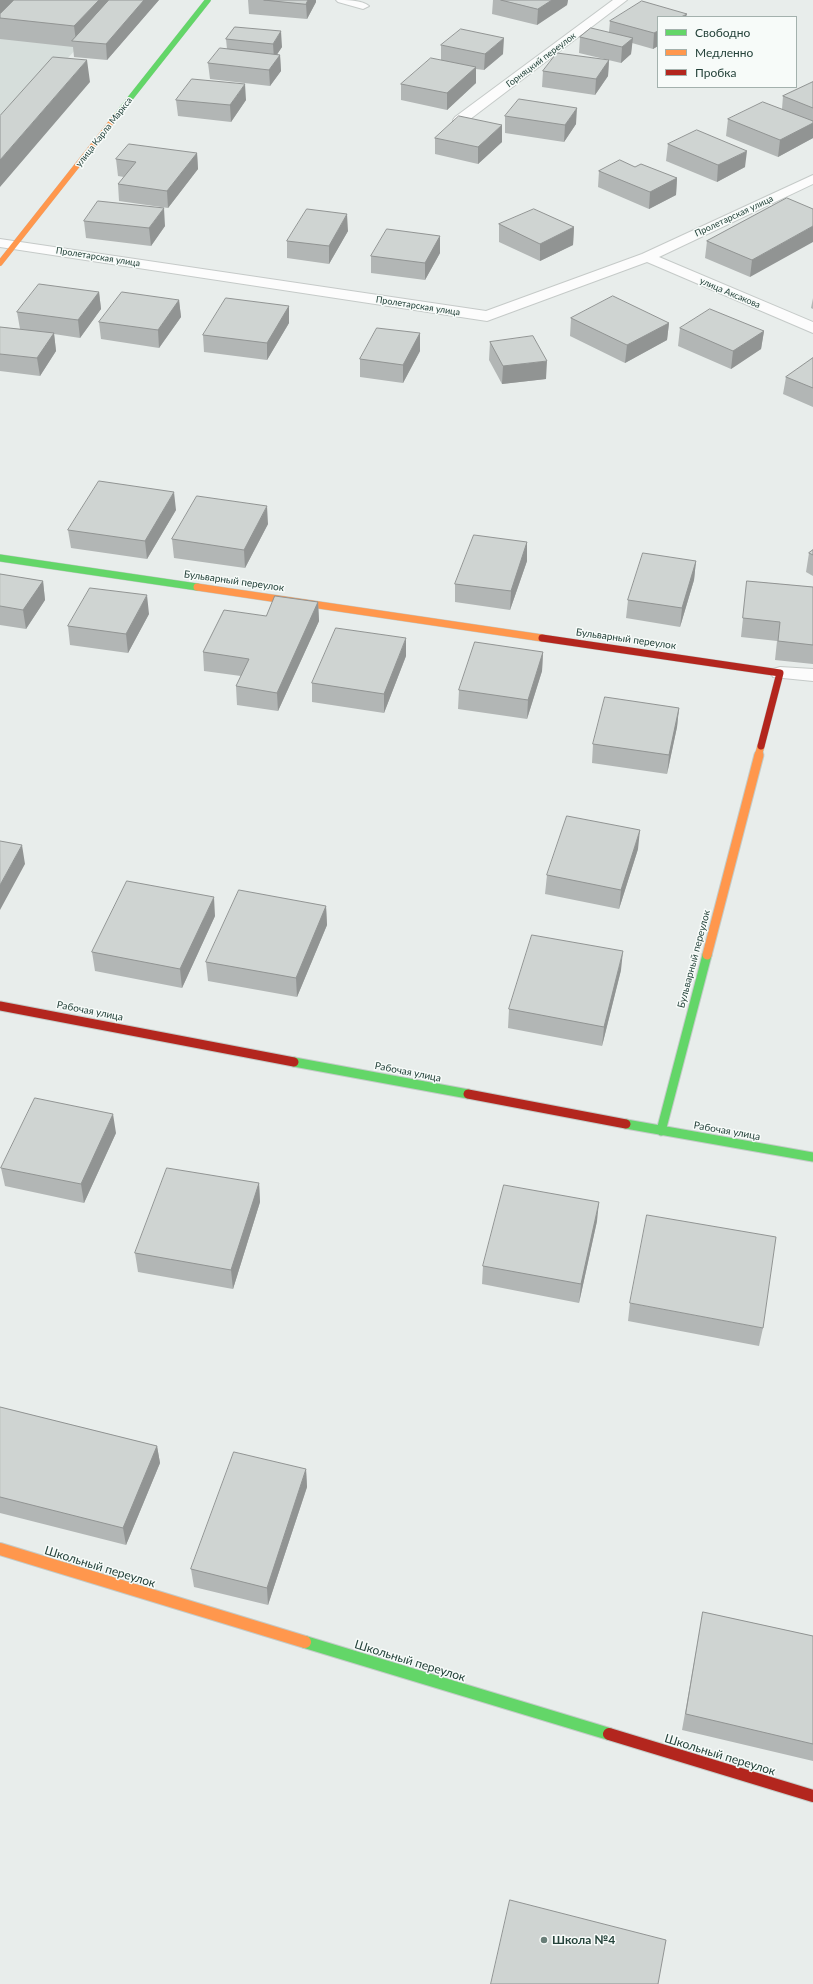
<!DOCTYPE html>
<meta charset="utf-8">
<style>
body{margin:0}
#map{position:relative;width:813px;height:1984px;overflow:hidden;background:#e8edeb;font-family:Lato,sans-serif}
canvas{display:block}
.legend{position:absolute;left:657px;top:16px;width:140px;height:72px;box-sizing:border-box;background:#f7fbf9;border:1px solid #a3b1ad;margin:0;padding:5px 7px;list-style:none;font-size:12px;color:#24423a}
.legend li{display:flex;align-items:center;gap:8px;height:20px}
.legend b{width:20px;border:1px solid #a3b1ad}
</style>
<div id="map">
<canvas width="813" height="1984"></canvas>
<ul class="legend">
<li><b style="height:5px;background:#63d668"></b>Свободно</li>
<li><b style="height:5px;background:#ff974d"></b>Медленно</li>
<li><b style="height:5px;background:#b3261e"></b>Пробка</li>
</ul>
</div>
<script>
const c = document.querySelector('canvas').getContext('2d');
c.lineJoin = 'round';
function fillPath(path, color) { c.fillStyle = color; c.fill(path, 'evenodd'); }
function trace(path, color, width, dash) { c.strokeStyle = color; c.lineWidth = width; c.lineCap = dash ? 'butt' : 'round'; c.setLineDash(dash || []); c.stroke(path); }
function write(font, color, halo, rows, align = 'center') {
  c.font = font + ' Lato,sans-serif'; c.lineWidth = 3; c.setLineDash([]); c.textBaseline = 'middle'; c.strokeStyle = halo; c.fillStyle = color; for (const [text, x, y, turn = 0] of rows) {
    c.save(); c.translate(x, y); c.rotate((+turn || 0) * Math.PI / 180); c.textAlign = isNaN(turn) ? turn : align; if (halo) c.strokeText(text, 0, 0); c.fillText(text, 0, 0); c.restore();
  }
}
const built = new Path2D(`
 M0 0 77 48 0 133Z`);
const lane = new Path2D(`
 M336 0C346 0 362 0 369 6L363 9 338 2Z`);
const street = new Path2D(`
 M613 0H627L465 123H455L453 120 455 117Z
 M813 175V184L659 257 813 322V333L647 262 487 321 0 247V239L486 311 642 254Z
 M780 667 813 669V681L773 677 771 673 773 669Z`);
const fastFar3 = new Path2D(`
 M117 115 208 0`);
const fastFar2 = new Path2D(`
 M0 558 197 587`);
const fastFar1 = new Path2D(`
 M294 1062 468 1094
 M626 1124 813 1157
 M661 1131 707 955`);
const fast = new Path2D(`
 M305 1642 609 1734`);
const slowFar3 = new Path2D(`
 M0 263 117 115`);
const slowFar2 = new Path2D(`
 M197 587 542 638
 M758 756 761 746`);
const slowFar1 = new Path2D(`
 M707 955 759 755`);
const slow = new Path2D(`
 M0 1549 305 1642`);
const jamFar2 = new Path2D(`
 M542 638 780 673 761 746`);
const jamFar1 = new Path2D(`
 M0 1006 294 1062
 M468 1094 626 1124`);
const jam = new Path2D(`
 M609 1734 813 1796`);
const wall = new Path2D(`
 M0 0H159L107 60 74 57 73 47 0 39Z
 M248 0H316V2L307 19 249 14Z
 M493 0H568L567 5 537 25 492 14Z
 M658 17V46L653 49 632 43 631 54 621 63 579 53 580 37 609 32 610 21Z
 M235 27 282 47 277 54 280 55 281 71 270 86 210 79 208 63 227 49 226 39Z
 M441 45 503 54 484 70 476 69V83L447 110 401 100V84L441 60Z
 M609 60 608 76 595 95 542 87 543 71Z
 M813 82V138L778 157 726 136 728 119 782 109 783 96Z
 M176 100H246L231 122 178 116Z
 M505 116 576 124 564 142 505 133Z
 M435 138 502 142 478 164 435 154Z
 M668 144 745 167 717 182 666 161Z
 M197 153 198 169 168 208 119 201 118 184 124 177 118 176 116 159Z
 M635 167 677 178 676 195 649 209 598 187 599 171Z
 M787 198 750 277 705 258 707 241Z
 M84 221 165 226 151 246 86 238Z
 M499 224 574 227 573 245 540 261 499 242Z
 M348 231 329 264 287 258V241Z
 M440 236V253L425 280 371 273V256Z
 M99 292 101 309 80 338 54 334 56 351 40 376 0 371V327L20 329 17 312Z
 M813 298V309L811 308Z
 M179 300 181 317 159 348 101 339 99 322Z
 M289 306V323L267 360 204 352 203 335Z
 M571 318 669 323 667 340 625 363 570 336Z
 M680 328 764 331 761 349 731 369 678 346Z
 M420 333V351L403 383 360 377V359Z
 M490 342 546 379 502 384 489 360Z
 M813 358V407L783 394 786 377Z
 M176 510 147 559 71 548 68 530Z
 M268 524 245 568 174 558 172 539Z
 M527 542V561L510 610 455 602V584Z
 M813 550V576L806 572 809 553Z
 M696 561 694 580 680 627 626 618 628 600Z
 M0 574 43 581 45 600 26 629 0 625Z
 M747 581 813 587V664L775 660 777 641 741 637Z
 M318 602 319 621 278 711 237 705 236 686 241 676 204 671 203 652 266 616Z
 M149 614 128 653 70 645 68 626Z
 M543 652 542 671 527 719 458 709 459 690Z
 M406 656 384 713 312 702V683Z
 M679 708 677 727 667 774 592 763 593 744Z
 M638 849 619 909 545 894 547 875Z
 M326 906 327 925 297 997 208 981 206 962Z
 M215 916 182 988 95 971 92 952Z
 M621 970 602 1046 508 1028 509 1009Z
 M116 1133 84 1203 5 1186 1 1168Z
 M259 1183 260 1202 233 1289 138 1272 135 1253Z
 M597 1221 579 1303 482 1284 483 1266Z
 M630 1303 763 1328 759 1346 628 1321Z
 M0 1407 157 1446 160 1463 126 1545 0 1513Z
 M306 1469 307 1487 268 1605 194 1587 191 1569Z
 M703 1612 813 1636V1761L682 1730Z`);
const shadedWall = new Path2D(`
 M0 0H19L0 18Z
 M99 0H120L76 41 74 26Z
 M144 0H159L107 60 106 44Z
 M308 0H316V2L307 19 306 4Z
 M552 0H568L567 5 537 25 538 9Z
 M687 14 686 17H681Z
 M281 31 282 47 274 59 273 44Z
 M658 31V46L653 49 654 33Z
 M504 38 503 54 484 70 485 54Z
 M633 38 631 54 621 63 622 47Z
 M280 55 281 71 270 86 269 70Z
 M87 60 90 82 0 187V160Z
 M609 60 608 76 595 95 596 79Z
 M476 67V83L447 110V93Z
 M245 84 246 100 231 122 230 105Z
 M577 108 576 124 564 142 565 125Z
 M813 123V138L778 157 780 140Z
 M502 125V142L478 164V147Z
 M747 151 745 167 717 182 718 165Z
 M197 153 198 169 168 208 167 191Z
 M677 178 676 195 649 209 650 192Z
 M164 208 165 226 151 246 149 228Z
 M347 214 348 231 329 264V246Z
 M813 226V242L750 277 752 260Z
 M574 227 573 245 540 261V244Z
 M440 236V253L425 280V263Z
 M99 292 101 309 80 338 78 320Z
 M179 300 181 317 159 348 158 330Z
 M289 306V323L267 360V343Z
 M669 323 667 340 625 363 627 345Z
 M764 331 761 349 731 369 733 351Z
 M54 333 56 351 40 376 37 358Z
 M420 333V351L403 383V365Z
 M547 361 546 379 502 384 503 366Z
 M174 492 176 510 147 559 145 541Z
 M267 506 268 524 245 568 244 550Z
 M527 542V561L510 610 511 591Z
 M696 561 694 580 680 627 682 608Z
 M43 581 45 600 26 629 23 610Z
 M147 595 149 614 128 653 126 634Z
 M318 602 319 621 278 711 277 693Z
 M406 638V656L384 713V694Z
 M543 652 542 671 527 719 528 700Z
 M679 708 677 727 667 774 669 755Z
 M640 830 638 849 619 909 621 890Z
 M22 845 25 864 0 910V885Z
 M214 897 215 916 182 988 180 969Z
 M326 906 327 925 297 997 296 978Z
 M623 951 621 970 602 1046 604 1027Z
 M113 1114 116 1133 84 1203 81 1184Z
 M259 1183 260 1202 233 1289 231 1270Z
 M599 1202 597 1221 579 1303 581 1284Z
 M157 1446 160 1463 126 1545 123 1528Z
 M306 1469 307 1487 268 1605 267 1588Z`);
const building = new Path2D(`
 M14 0H99L74 26 0 18V14Z
 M109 0H144L106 44 72 41Z
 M264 0H308L306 4Z
 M501 0H552L538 9Z
 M642 1 687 14 681 17H658V31L654 33 610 21Z
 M235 27 281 31 273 44 226 39Z
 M591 28 633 38 622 47 580 37Z
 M461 29 504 38 485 54 441 45Z
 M220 48 280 55 269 70 208 63Z
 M557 53 609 60 596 79 543 71Z
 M53 57 87 60 0 160V116Z
 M431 58 476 67 447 93 401 84Z
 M192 79 245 84 230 105 176 100Z
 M813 82V108L783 96Z
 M519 99 577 108 565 125 505 116Z
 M763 102 813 121V123L780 140 728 119Z
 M459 116 502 125 478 147 435 138Z
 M697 130 747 151 718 165 668 144Z
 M129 144 197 153 167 191 118 184 136 162 116 159Z
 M620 160 635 167 641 164 677 178 650 192 599 171Z
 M787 198 813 209V226L752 260 707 241Z
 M98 201 164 208 149 228 84 221Z
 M307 209 347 214 329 246 287 241Z
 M534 209 574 227 540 244 499 224Z
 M387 229 440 236 425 263 371 256Z
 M39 284 99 292 78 320 17 312Z
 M122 292 179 300 158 330 99 322Z
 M613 296 669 323 627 345 571 318Z
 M226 298 289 306 267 343 203 335Z
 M710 309 764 331 733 351 680 328Z
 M0 327 54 333 37 358 0 354Z
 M377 328 420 333 403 365 360 359Z
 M533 336 547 361 503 366 490 342Z
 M813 358V388L786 377Z
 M99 481 174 492 145 541 68 530Z
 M197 496 267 506 244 550 172 539Z
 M474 535 527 542 511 591 455 584Z
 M813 550V555L809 553Z
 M643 553 696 561 682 608 628 600Z
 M0 574 43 581 23 610 0 606Z
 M747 581 813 587V645L778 641 780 622 743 618Z
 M90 588 147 595 126 634 68 626Z
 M275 596 318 602 277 693 236 686 249 659 203 652 224 610 266 616Z
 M336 628 406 638 384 694 312 683Z
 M475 642 543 652 528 700 459 690Z
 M605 697 679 708 669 755 593 744Z
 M567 816 640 830 621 890 547 875Z
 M0 841 22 845 0 885Z
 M127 881 214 897 180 969 92 952Z
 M239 890 326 906 296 978 206 962Z
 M532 935 623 951 604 1027 509 1009Z
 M35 1098 113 1114 81 1184 1 1168Z
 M167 1168 259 1183 231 1270 135 1253Z
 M504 1185 599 1202 581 1284 483 1266Z
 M647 1215 776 1237 763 1328 630 1303Z
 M0 1407 157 1446 123 1528 0 1497Z
 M234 1452 306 1469 267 1588 191 1569Z
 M703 1612 813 1636V1744L686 1714Z
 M510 1900 666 1940 658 1984H491Z`);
const markers = [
 [544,1940,4,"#697e78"]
];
const farStreetnames = [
 ["Горняцкий переулок",541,60,-37],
 ["улица Карла Маркса",104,132,-52],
 ["Пролетарская улица",734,216,-25],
 ["Пролетарская улица",98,257,9],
 ["улица Аксакова",730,293,23],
 ["Пролетарская улица",418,306,9]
];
const streetNames = [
 ["Бульварный переулок",234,581,8],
 ["Бульварный переулок",626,639,8],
 ["Бульварный переулок",694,959,-75],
 ["Рабочая улица",90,1011,11],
 ["Рабочая улица",408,1072,11],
 ["Рабочая улица",727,1131,10]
];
const nearStreetnames = [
 ["Школьный переулок",100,1567,17],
 ["Школьный переулок",410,1661,17],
 ["Школьный переулок",720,1755,17]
];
const nearPoinames = [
 ["Школа №4",552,1940]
];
fillPath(built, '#d6dedb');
trace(lane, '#c5cac8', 2);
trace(street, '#c5cac8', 2);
trace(fastFar3, '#c3cbc8', 6);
trace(fastFar2, '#c3cbc8', 8);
trace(fastFar1, '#c3cbc8', 11);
trace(fast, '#c3cbc8', 14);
trace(slowFar3, '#c3cbc8', 6);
trace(slowFar2, '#c3cbc8', 8);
trace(slowFar1, '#c3cbc8', 11);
trace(slow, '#c3cbc8', 14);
trace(jamFar2, '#c3cbc8', 8);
trace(jamFar1, '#c3cbc8', 11);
trace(jam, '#c3cbc8', 14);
fillPath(lane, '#fcfcfc');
fillPath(street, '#fcfcfc');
trace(fastFar3, '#63d668', 5.5);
trace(fastFar2, '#63d668', 7);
trace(fastFar1, '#63d668', 9);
trace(fast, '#63d668', 12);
trace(slowFar3, '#ff974d', 5.5);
trace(slowFar2, '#ff974d', 7);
trace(slowFar1, '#ff974d', 9);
trace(slow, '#ff974d', 12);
trace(jamFar2, '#b3261e', 7);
trace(jamFar1, '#b3261e', 9);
trace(jam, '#b3261e', 12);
fillPath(wall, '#b2b6b5');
fillPath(shadedWall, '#919493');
fillPath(building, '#cfd4d2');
trace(building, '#919493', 1);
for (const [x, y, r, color] of markers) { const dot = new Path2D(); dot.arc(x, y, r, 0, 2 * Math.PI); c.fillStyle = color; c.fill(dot); trace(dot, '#f7fbf9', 1.5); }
write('9px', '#24423a', '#f7fbf9', farStreetnames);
write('10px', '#24423a', '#f7fbf9', streetNames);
write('12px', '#24423a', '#f7fbf9', nearStreetnames);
write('bold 12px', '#24423a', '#f7fbf9', nearPoinames, 'left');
</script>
